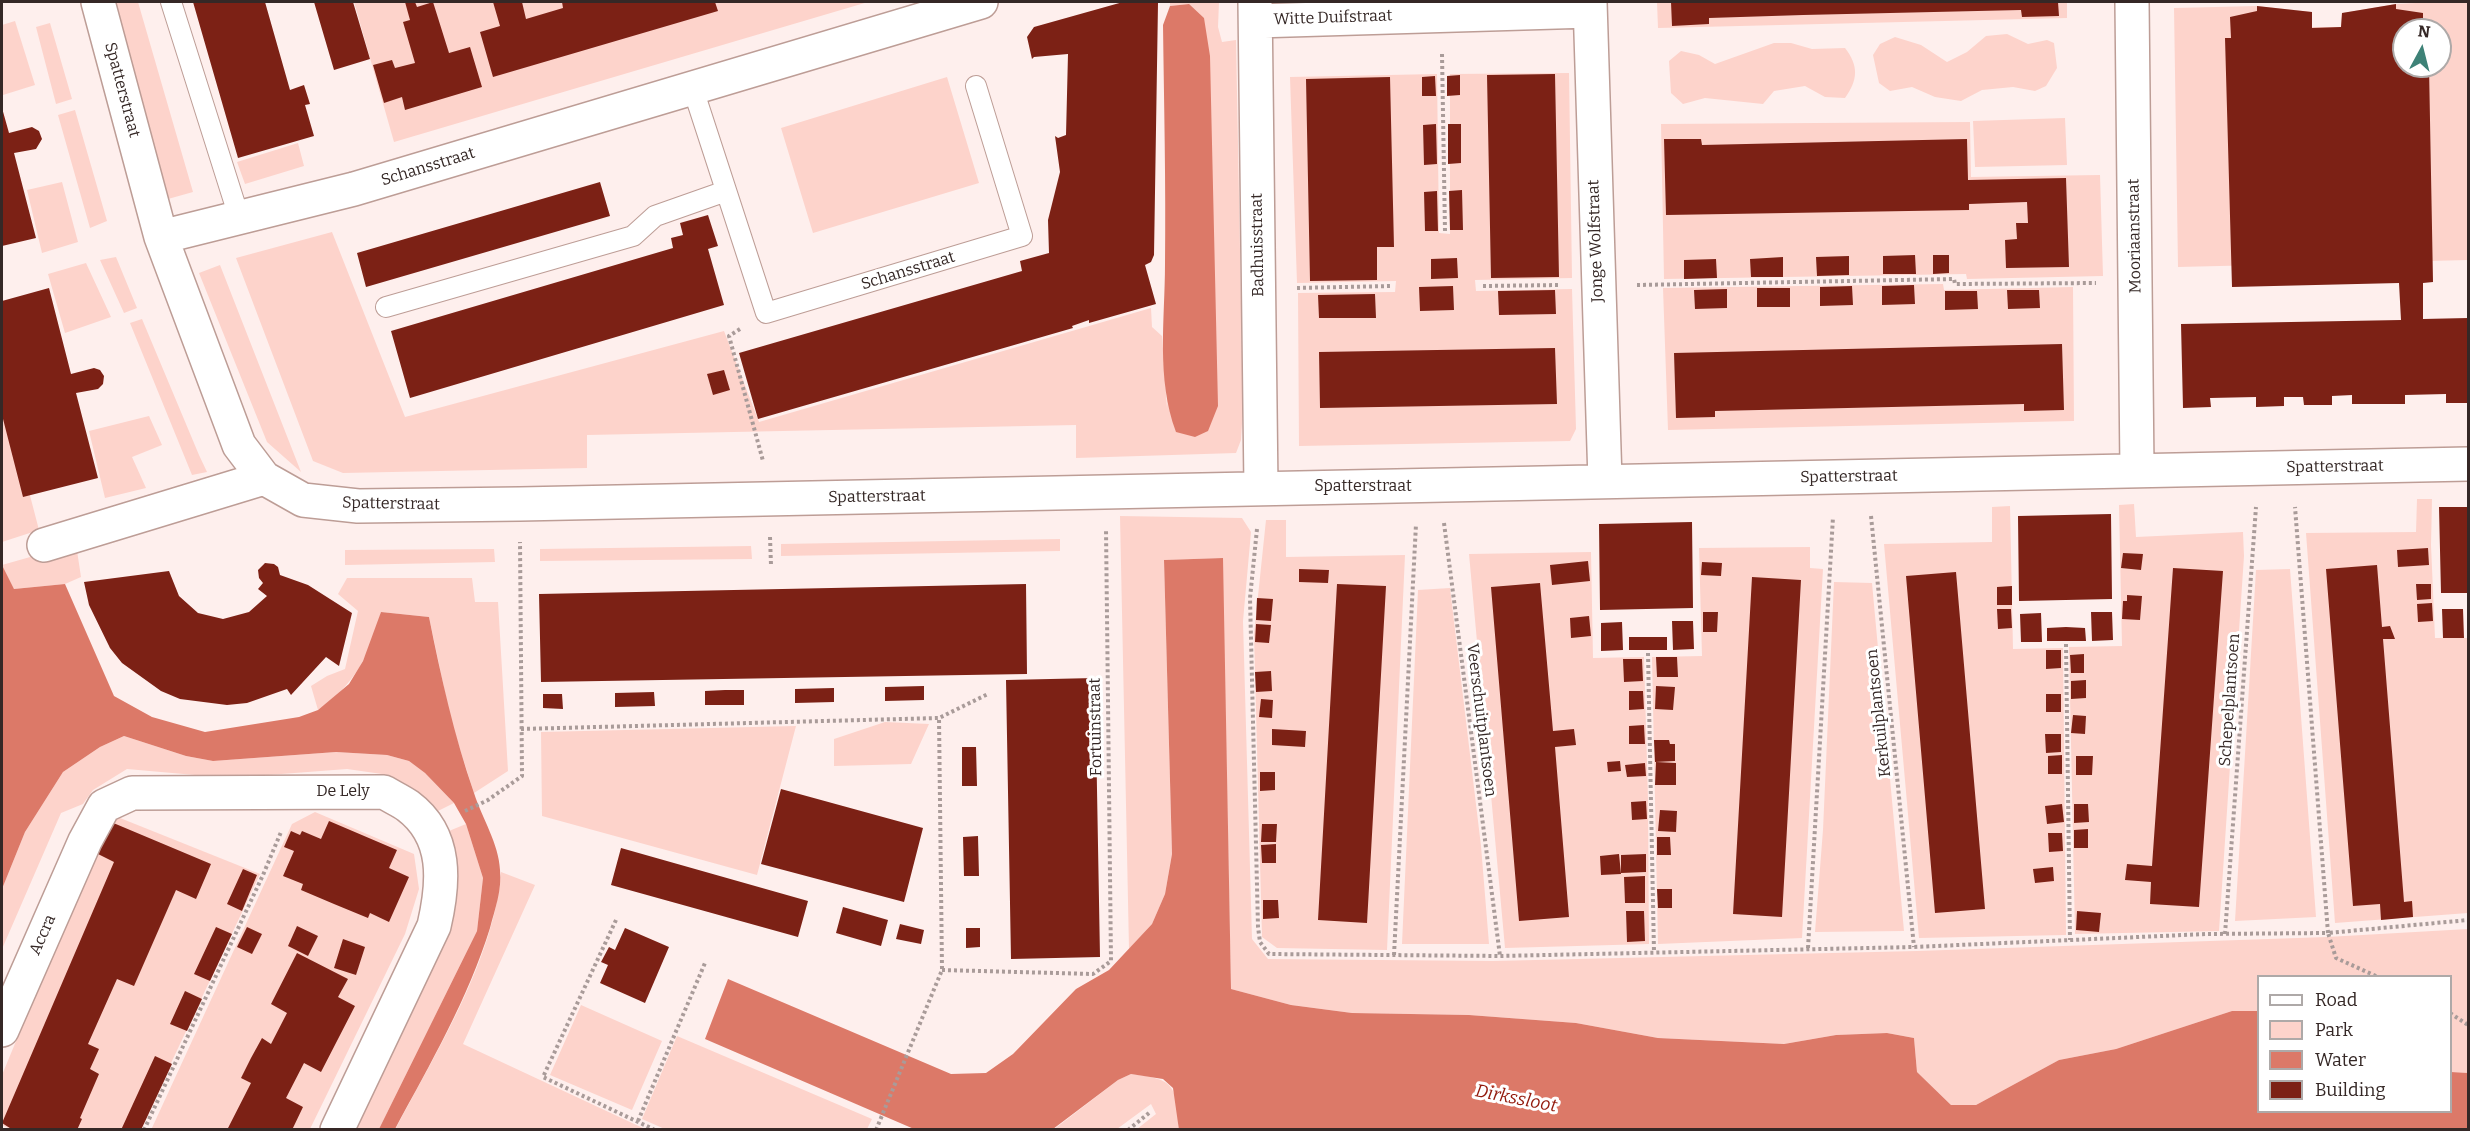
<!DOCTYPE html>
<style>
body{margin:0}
#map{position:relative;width:2470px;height:1131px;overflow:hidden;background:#feefed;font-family:Bitter,serif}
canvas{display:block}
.frame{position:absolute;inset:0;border:3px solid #352826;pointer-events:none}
.legend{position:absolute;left:2257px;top:975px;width:195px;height:138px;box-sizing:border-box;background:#fff;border:2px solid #aea9a8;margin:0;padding:8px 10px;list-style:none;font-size:18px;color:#352826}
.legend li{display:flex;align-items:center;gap:12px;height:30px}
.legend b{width:30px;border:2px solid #aea9a8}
.north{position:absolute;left:2392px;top:18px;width:60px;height:60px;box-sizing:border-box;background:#fff;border:2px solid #aea9a8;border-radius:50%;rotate:7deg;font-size:16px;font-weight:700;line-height:24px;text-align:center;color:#352826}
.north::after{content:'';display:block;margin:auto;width:21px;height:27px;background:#3e8277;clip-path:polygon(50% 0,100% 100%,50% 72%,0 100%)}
</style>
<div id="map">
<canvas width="2470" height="1131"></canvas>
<div class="frame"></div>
<ul class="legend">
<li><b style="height:8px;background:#fff"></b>Road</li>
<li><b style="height:16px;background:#fdd3cb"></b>Park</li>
<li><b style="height:16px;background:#dc7968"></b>Water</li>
<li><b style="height:16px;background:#7c2115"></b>Building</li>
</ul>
<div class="north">N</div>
</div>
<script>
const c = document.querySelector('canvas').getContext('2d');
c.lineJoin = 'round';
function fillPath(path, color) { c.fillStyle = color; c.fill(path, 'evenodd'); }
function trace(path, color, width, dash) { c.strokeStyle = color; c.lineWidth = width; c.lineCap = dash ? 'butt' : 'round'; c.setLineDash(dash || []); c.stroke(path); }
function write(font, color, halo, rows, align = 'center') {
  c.font = font + ' Bitter,serif'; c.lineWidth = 6; c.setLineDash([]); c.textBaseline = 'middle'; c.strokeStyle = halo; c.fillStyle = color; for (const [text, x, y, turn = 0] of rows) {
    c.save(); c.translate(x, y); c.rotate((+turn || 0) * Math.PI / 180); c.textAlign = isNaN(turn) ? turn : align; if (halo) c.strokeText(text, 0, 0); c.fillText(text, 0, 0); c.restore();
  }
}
const green = new Path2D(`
 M113 2H138L193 192 168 199Z
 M354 2H868L394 142Z
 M1170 2H1219L1218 27 1222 42 1236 40 1243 407 1241 440 1236 453 1076 458V425L587 435V468L343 473 313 461 236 258 332 232 405 417 724 331 759 422 1151 308 1152 327 1162 336 1167 408 1189 4 1170 6Z
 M1657 2H2067V18L1658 28Z
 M2435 2H2468V260L2178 267 2174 8 2257 6 2312 12V27H2341L2342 13 2396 4ZM2404 30H2440V66H2404Z
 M15 21 35 85 3 95 2 25Z
 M50 23 72 99 56 104 36 27Z
 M2007 34 2028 44 2047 40 2054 43 2057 68 2046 86 2035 91 2013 87 1982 90 1961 101 1935 97 1912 87 1890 91 1879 83 1873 55 1880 44 1895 37 1921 45 1947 62 1967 52 1986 36Z
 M1774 43H1791L1812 49 1845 48C1859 66 1858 80 1845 98L1825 97 1805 86 1774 91 1763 104 1705 98 1683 104 1671 93 1669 61 1681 51 1699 55 1715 64Z
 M1569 73 1572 278 1475 280 1476 291 1572 289 1576 429 1570 441 1299 446 1298 293 1395 292 1396 281 1297 283 1290 77 1437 74 1439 233 1450 234V74Z
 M947 77 979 183 813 233 781 128Z
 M75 110 107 221 90 228 58 115Z
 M2065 118 2067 165 1975 167 1973 121Z
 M1970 122 1971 177 2100 175 2103 276 1967 279 1966 274 1664 279 1661 124Z
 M298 143 304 166 245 184 237 162Z
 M62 182 78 242 42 253 27 190Z
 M116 257 137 308 124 313 100 260Z
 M86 263 111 317 65 333 48 274Z
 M220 265 301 472 267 442 199 273Z
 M1943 284 1944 290 2073 287 2074 421 1668 430 1663 288Z
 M142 319 199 455 207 472 192 475 130 323Z
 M2 388 39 530 2 542Z
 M149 416 162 445 132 457 146 488 105 498 89 431Z
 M2417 499H2432L2431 545 2435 638H2468V913L2335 923 2306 533 2416 532Z
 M2134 504 2136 537 2243 532 2244 556 2219 931 2075 934 2069 647 2122 646 2119 505Z
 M2010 506 2013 649 2063 648 2066 935 1919 938 1884 544 1992 542V507Z
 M1120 516 1242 518 1251 532 1243 621 1252 939 1268 959 1493 961 1917 951 2327 937 2468 929V1073L2451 1072 2450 976H2258V1011H2232L2116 1049 2059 1060 1976 1105H1951L1917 1072 1914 1038 1887 1033 1836 1035 1784 1044 1658 1038 1576 1023 1469 1015 1352 1013 1291 1005 1231 989 1222 558 1164 560 1172 854 1165 894 1152 924 1129 949Z
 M1266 520H1286V557L1405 555 1387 950 1277 948 1262 937 1254 634Z
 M1060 539V551L781 556V544Z
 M76 544 81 577 65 584 14 589 2 565Z
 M751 546 752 559 540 561V549Z
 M1810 547V568L1823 569 1802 938 1658 944 1652 657 1702 656 1699 548Z
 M494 549 495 562 345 565V550Z
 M1591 552 1593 658 1644 657 1648 799 1649 944 1505 948 1469 554Z
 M2290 569 2316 917 2235 921 2256 570Z
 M347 578H472L475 602H498L508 771 474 793 451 721 429 617 381 612C368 657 357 682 318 710L311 686 327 676 345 669 358 611 338 594Z
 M1834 582 1872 583 1904 931 1815 932 1823 830Z
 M1450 588 1481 846 1489 944H1402L1418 590Z
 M885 722 929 724 911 764 834 766V739Z
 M796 726 757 875 542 816 541 732Z
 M124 736 186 756 213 761 336 752 387 755 409 761 425 773 454 803 432 814 409 793 382 774 347 769 229 778 127 769 93 790 83 804 61 813 2 949V889L25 832 63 772 100 747Z
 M315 812 414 854 419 889 405 934 310 1129 151 1130 292 824Z
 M110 814 260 874 140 1129 12 1130 2 1125V1075Z
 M466 824 483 878 477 931 379 1129 347 1130 435 963 455 902 444 833Z
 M501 872 535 885 463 1044 645 1129 395 1130C436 1052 494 960 501 872Z
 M581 1005 662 1041 632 1110 550 1075Z
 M677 1036 872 1119 867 1129 667 1130 642 1119Z
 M1131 1074C1176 1079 1176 1086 1179 1129H1137L1156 1114 1151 1104 1117 1129 1053 1130 1118 1080Z`);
const water = new Path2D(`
 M1189 4 1204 18 1210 56 1218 406 1208 431 1195 437 1176 432C1156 378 1165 320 1165 264 1166 184 1164 104 1163 25L1170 6Z
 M1223 558 1231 989 1291 1005 1352 1013 1469 1015 1576 1023 1658 1038 1784 1044 1836 1035 1887 1033 1914 1038 1917 1072 1951 1105H1976L2059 1060 2116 1049 2232 1011H2258V1112H2450L2451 1072 2468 1073V1129L1179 1130 1173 1088 1163 1079 1131 1074 1118 1080 1053 1129H914L705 1039 728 979 951 1074 986 1073 1013 1054 1076 989 1109 970 1152 924 1165 894 1172 854 1164 560Z
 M2 565 14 589 65 584 114 696 152 717 205 732 299 717 318 710 349 684 363 661 381 612 429 617C441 677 454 735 474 793 482 818 499 844 500 870 502 890 495 909 490 928 468 999 430 1064 395 1129H379L477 931 483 878 466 824 454 803 425 773 409 761 387 755 336 752 213 761 186 756 124 736 100 747 63 772 25 832 2 889Z`);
const building = new Path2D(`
 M193 2H265L290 90 304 85 310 104 305 105 314 136 238 158Z
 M314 2H353L370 59 334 70Z
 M405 2H415L417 7 433 2 449 53 470 47 482 87 405 110 402 97 384 103 373 65 392 60 395 68 415 63 403 22 410 20Z
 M493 2H522L526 19 563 8 562 2H715L718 11 493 77 480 32 500 26Z
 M1123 2H1158V3L1154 255 1151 262 1145 265 1156 304 1089 323V320L1072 326 1073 328 758 419 739 353 1022 271 1020 261 1049 253 1048 220 1060 172 1055 136 1058 138 1066 135 1068 54 1034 57 1032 59 1027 37 1034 27Z
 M1671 2H2058L2059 16 2022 17 2021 10 1803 15 1709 18V24L1672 26Z
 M2396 4V9L2423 13V30H2404V66H2429L2433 282 2423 283V319L2468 318V403H2446V394L2405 395V404H2352V395L2332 396V405H2304L2303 397H2284V406L2256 407V397L2210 398 2211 407 2183 408 2181 324 2401 320 2399 283 2232 287 2225 38H2231L2230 17 2257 11V6L2312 12V28L2341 27 2342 13Z
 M1555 74 1559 277 1491 278 1487 75Z
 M1460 75V95L1447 96V76Z
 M1435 76 1436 96H1422V77Z
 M1390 77 1394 247H1377V280L1310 281 1306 79Z
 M2 108 9 133 32 127 39 131 42 139 36 149 14 153 36 238 2 246Z
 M1436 124 1437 164 1424 165 1423 125Z
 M1448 124H1461V163L1448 164Z
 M1664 139H1701L1702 145 1967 139 1968 180 2066 178 2069 267 2006 268 2005 240 2017 239 2016 223H2028L2027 202 1969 204V210L1666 215Z
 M600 182 610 216 366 287 357 253Z
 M1462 190 1463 230H1450L1449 191Z
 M1437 191 1438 231H1425L1424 192Z
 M708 215 718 246 708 249 724 305 410 398 391 331 673 248 671 238 683 235 680 223Z
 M1915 255 1916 274H1883V256Z
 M1933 255H1949V273L1933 274Z
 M1849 256V275L1817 276 1816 257Z
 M1783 257V277H1751L1750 259Z
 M1457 258 1458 278 1431 279V259Z
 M1716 259 1717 278 1684 279V260Z
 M1914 285 1915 304 1882 305V286Z
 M1453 286 1454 310 1420 311 1419 287Z
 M1852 286 1853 305 1820 306V287Z
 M49 288 71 374 94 368 100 370 104 376 103 384 98 389 76 393 98 478 23 497 2 415V301Z
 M1757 288H1790V307H1757Z
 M1727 289V308L1695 309 1694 290Z
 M1555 290 1556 314 1499 315 1498 291Z
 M2007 290H2039L2040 308 2008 309Z
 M1945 291H1977L1978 309 1945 310Z
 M1375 294 1376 318H1319L1318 295Z
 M2062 344 2064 410 2024 411V404L1715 411V417L1676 418 1674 353Z
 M1555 348 1557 404 1320 408 1319 352Z
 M724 370 730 390 713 395 707 374Z
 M2439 507H2468V593H2441Z
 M2111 514 2112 599 2019 601 2018 516Z
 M1692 522 1693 608 1600 610 1599 524Z
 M2428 548 2429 565 2398 567 2397 550Z
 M2123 553 2143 554 2141 570 2121 568Z
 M1588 561 1590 581 1552 585 1550 565Z
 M1702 562 1722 563 1721 576 1701 575Z
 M265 563 274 564 278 567 280 575 308 585 352 613 339 666 326 657 291 695 287 689 247 703 227 705 180 699 161 691 122 663 110 648 89 605 84 582 169 571 179 596 198 613 223 619 249 612 267 596 258 589 263 583 259 578 258 570Z
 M2377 565 2382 627 2390 626 2395 639H2383L2404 902 2412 901 2413 917 2381 920 2380 904 2353 906 2326 569Z
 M2173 568 2223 571 2199 907 2150 904 2151 882 2125 880 2127 864 2152 866Z
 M1299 569 1329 570 1328 583 1299 582Z
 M1956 572 1985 909 1935 913 1906 576Z
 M1752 577 1801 580 1782 917 1733 914Z
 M1540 583 1553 731 1574 729 1576 745 1555 747 1569 917 1519 921 1491 587Z
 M1026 584 1027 674 541 682 539 594Z
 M1337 584 1386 586 1367 923 1318 920Z
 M2416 584H2431V599L2417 600Z
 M2012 586V605H1997V587Z
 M2127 595 2142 596 2140 620 2122 619 2123 601H2127Z
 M1257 598 1273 599 1271 621 1256 620Z
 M2432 603 2433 621 2418 622 2417 604Z
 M1997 609H2011L2012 628 1998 629Z
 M2442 609H2463L2464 638H2443Z
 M1703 612H1718L1717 632H1703Z
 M2091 612H2112L2113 640 2092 641Z
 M2041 613 2042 642H2021L2020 614Z
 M1589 616 1591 636 1571 638 1570 618Z
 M1672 621H1693L1694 649 1673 650Z
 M1622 622 1623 650 1601 651V623Z
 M1256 624 1271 625 1269 643 1255 642Z
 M2066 627 2085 628 2086 641H2047V628Z
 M1629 637H1667V650H1629Z
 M2046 650H2061V668L2046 669Z
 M2084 654V673H2071L2070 655Z
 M1656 657H1677L1678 677H1657Z
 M1623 659H1642L1643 681 1624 682Z
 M1271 671 1272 691 1256 692 1255 672Z
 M1095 678 1100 957 1011 959 1006 680Z
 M2086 680V698L2071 699V681Z
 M924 686V700L885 701V687Z
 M1656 686 1675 687 1673 710 1655 709Z
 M834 688V702L795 703V689Z
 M725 690H744V705H705V691Z
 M1629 691H1643L1644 709 1629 710Z
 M654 692 655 706 615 707V693Z
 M543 694H562L563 709 543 708Z
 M2046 694H2061V712H2046Z
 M1261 699 1273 700 1272 718 1259 717Z
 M2073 715 2086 716 2085 734 2071 733Z
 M1644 725 1645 744H1629V726Z
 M1272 729 1306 731 1305 747 1272 745Z
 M2045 734H2061V752L2046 753Z
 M1654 740H1669L1670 744H1675V761L1655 762Z
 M962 747H976L977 786H962Z
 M2062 755V774H2048V756Z
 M2076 756H2093L2092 775H2076Z
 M1620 761 1621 771 1608 772 1607 762Z
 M1656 762 1676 763V785H1655Z
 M1645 763 1646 776 1627 777 1625 765Z
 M1260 772H1275V790L1260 791Z
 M781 789 923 828 904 902 761 864Z
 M1646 801 1647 819 1632 820 1631 802Z
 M2062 804 2064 822 2047 824 2045 806Z
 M2074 804H2088L2089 822 2074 823Z
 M1660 810 1677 811 1676 832 1658 831Z
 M329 821 397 850 389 868 409 877 389 922 370 913 368 918 334 904 301 890 303 884 283 876 294 851 284 847 291 831 300 835 302 831 321 839Z
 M111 822 211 864 196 899 176 890 134 986 117 979 88 1044 99 1049 90 1069 99 1074 80 1118 82 1119 77 1130H13L2 1123 114 862 96 853Z
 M1262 824H1277L1276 842H1261Z
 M2088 829V848H2074V830Z
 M2048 833H2062L2063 851 2049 852Z
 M978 836 979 876H964L963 837Z
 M1657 837H1670L1671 855H1657Z
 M1276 844V863H1262L1261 845Z
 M621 848 808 901 798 937 611 885Z
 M1619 854 1621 874 1601 875 1600 856Z
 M1646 854V872L1621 873V855Z
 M2053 867 2054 881 2035 883 2033 869Z
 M243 869 257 875 242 911 227 904Z
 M1645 876V903H1625L1624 877Z
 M1657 889H1672V908H1658Z
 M1263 900H1278L1279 918 1263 919Z
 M843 907 888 920 881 946 836 933Z
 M1626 911H1644L1645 941 1627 942Z
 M2077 911 2101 913 2099 932 2076 930Z
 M900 924 924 930 921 944 896 939Z
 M297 926 318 936 308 956 288 946Z
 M216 927 232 934 210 981 194 974Z
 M247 927 262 934 252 954 237 947Z
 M625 928 669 947 645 1003 600 983 608 965 601 962 609 947 615 950Z
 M966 928H980V947L966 948Z
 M343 939 365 947 356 975 334 968Z
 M297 953 348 979 338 997 355 1006 321 1072 304 1063 286 1098 303 1107 292 1130H227L251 1083 241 1078 251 1058 262 1038 271 1044 287 1013 271 1004Z
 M185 991 202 999 187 1031 170 1024Z
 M155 1056 172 1064 141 1130H121Z`);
const path = new Path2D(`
 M1442 54 1445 231
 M1637 285 1954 279 1955 284 2096 283
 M1483 286 1560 285
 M1297 288 1390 286
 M740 329 729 336 763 461
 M1871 516 1914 947
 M1444 523 1500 956
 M1257 529 1250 598 1258 927 1260 942 1269 954 1500 956 1914 947 2206 934 2328 933 2295 507
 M770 537 771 565
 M2066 644 2070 940
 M1648 653 1654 952
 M521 729 939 718 988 694
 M465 811 488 800 522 776 520 542
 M616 920 543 1077 655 1130
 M2225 934 2256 507
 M1808 948 1833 517
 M1394 955 1416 524
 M942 970 1093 974 1111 961 1106 529
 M2376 976 2336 958 2328 933 2468 920
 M2450 1013 2468 1025
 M638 1121 705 963
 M144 1130 263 875 281 832
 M876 1130 942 970 939 718
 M1128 1130 1149 1113`);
const lane = new Path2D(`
 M171 2 239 217
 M693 89 766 313 1022 236 976 86
 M386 307 633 236 655 216 726 191`);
const street = new Path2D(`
 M98 2 161 237 239 445 264 478 303 500 358 506 520 504 2468 464
 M1255 2 1261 488
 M1590 2 1605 481
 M2132 2 2137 470
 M1256 21 1590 11
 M161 237 354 189 981 2
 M44 545 264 478
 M2 1030 85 841 104 806 132 793 384 792C392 797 401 801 408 806 448 836 444 883 434 926L337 1130`);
const streetNames = [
 ["Witte Duifstraat",1333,18,-2],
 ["Spatterstraat",122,90,75],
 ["Schansstraat",428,167,-17],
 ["Mooriaanstraat",2135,236,-91],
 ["Jonge Wolfstraat",1596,241,-92],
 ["Badhuisstraat",1258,245,-91],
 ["Schansstraat",908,271,-17],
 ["Spatterstraat",2335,467,-1],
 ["Spatterstraat",1849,477,-1],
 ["Spatterstraat",1363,487],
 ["Spatterstraat",877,497,-1],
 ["Spatterstraat",391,504,1],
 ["Schepelplantsoen",2230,700,-86],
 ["Kerkuilplantsoen",1879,713,-96],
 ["Veerschuitplantsoen",1481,720,83],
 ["Fortuinstraat",1096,727,-91],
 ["De Lely",343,792],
 ["Accra",43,935,-66]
];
const waterNames = [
 ["Dirkssloot",1516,1099,11]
];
fillPath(green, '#fdd3cb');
fillPath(water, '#dc7968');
fillPath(building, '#7c2115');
trace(lane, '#bd9d96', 22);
trace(street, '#bd9d96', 36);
trace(path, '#a99b99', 4, [3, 3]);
trace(lane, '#fff', 20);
trace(street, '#fff', 33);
write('16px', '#352826', '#fff', streetNames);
write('italic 18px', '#931a0c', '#fff', waterNames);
</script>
